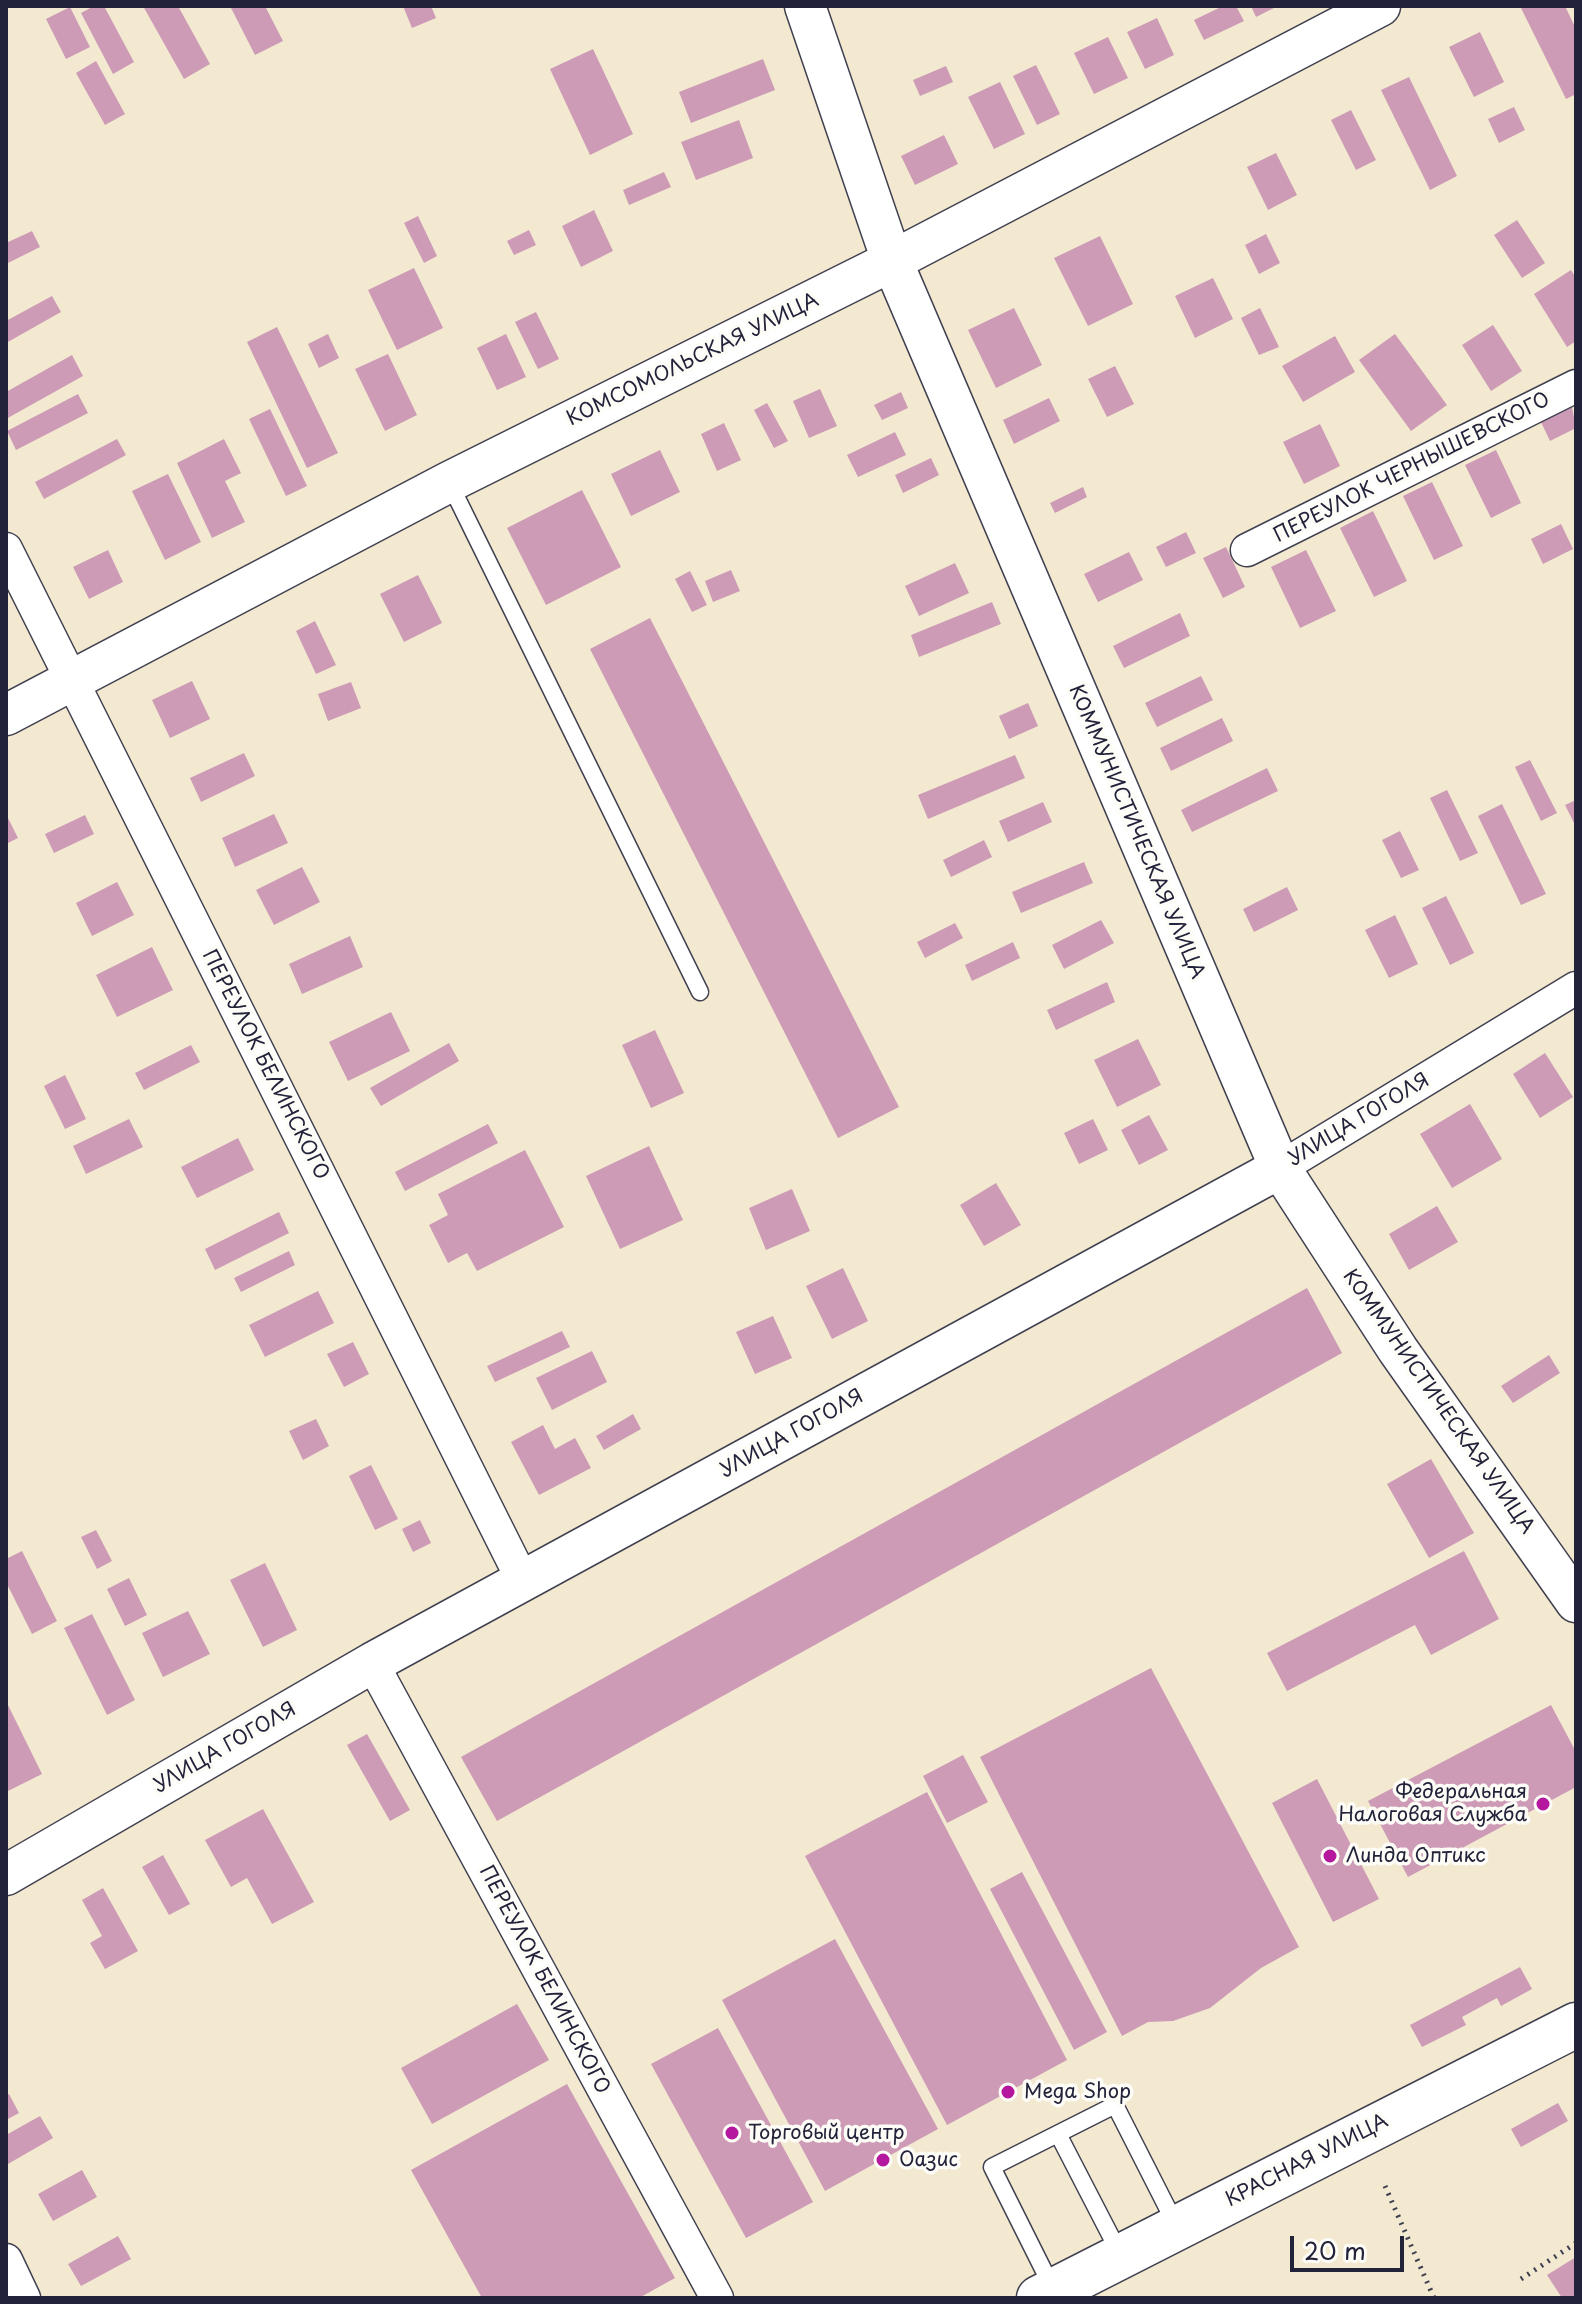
<!DOCTYPE html>
<meta charset="utf-8">
<style>
body{margin:0}
#map{position:relative;width:1582px;height:2304px;overflow:hidden;background:#f2e9d0;font-family:"Playpen Sans",sans-serif}
canvas{display:block}
.frame{position:absolute;inset:0;border:8px solid #22223b;pointer-events:none}
.scale{position:absolute;left:1290px;top:2236px;width:114px;height:36px;box-sizing:border-box;border:4px solid #22223b;border-top:0;padding-left:10px;font-size:24px;line-height:28px;white-space:nowrap;color:#22223b;-webkit-text-stroke:6px #fdfcf7;paint-order:stroke}
</style>
<div id="map">
<canvas width="1582" height="2304"></canvas>
<div class="frame"></div>
<div class="scale">20 m</div>
</div>
<script>
const c = document.querySelector('canvas').getContext('2d');
c.lineJoin = 'round';
function fillPath(path, color) { c.fillStyle = color; c.fill(path, 'evenodd'); }
function trace(path, color, width, dash) { c.strokeStyle = color; c.lineWidth = width; c.lineCap = dash ? 'butt' : 'round'; c.setLineDash(dash || []); c.stroke(path); }
function write(font, color, halo, rows, align = 'center') {
  c.font = font + ' "Playpen Sans",sans-serif'; c.lineWidth = 7; c.setLineDash([]); c.textBaseline = 'middle'; c.strokeStyle = halo; c.fillStyle = color; for (const [text, x, y, turn = 0] of rows) {
    c.save(); c.translate(x, y); c.rotate((+turn || 0) * Math.PI / 180); c.textAlign = isNaN(turn) ? turn : align; if (halo) c.strokeText(text, 0, 0); c.fillText(text, 0, 0); c.restore();
  }
}
const building = new Path2D(`
 M94 6H104L134 62 113 74 81 13Z
 M143 6H178L210 64 184 79Z
 M230 6H265L283 41 255 55Z
 M403 6H431L436 18 412 28Z
 M1223 6H1236L1244 21 1204 40 1194 20Z
 M1251 6H1278L1256 17Z
 M1520 6H1565L1576 29V94L1566 99Z
 M70 7 90 47 66 59 46 19Z
 M1157 18 1174 55 1145 69 1127 32Z
 M1480 32 1504 82 1474 97 1449 47Z
 M1108 37 1128 78 1094 94 1074 53Z
 M593 49 633 134 590 155 550 69Z
 M763 59 775 90 691 123 679 92Z
 M96 61 125 114 105 125 76 73Z
 M1036 65 1060 114 1037 125 1013 76Z
 M946 66 953 82 920 96 913 80Z
 M1409 77 1457 176 1430 190 1381 90Z
 M1000 82 1025 134 994 149 968 97Z
 M1514 107 1525 130 1499 143 1488 119Z
 M1351 110 1376 160 1356 170 1331 120Z
 M739 120 753 158 696 180 681 142Z
 M944 135 958 164 915 185 901 156Z
 M1276 153 1297 195 1268 210 1247 167Z
 M664 172 671 187 629 205 623 190Z
 M594 210 613 251 581 267 562 226Z
 M418 216 437 256 424 263 404 223Z
 M1517 220 1545 263 1522 278 1494 235Z
 M529 230 536 245 514 255 507 241Z
 M32 231 40 247 6 264V243Z
 M1266 234 1280 263 1259 274 1245 245Z
 M1100 236 1133 304 1088 326 1054 258Z
 M414 268 443 328 397 350 368 290Z
 M1571 270 1576 278V341L1567 347 1534 294Z
 M1213 278 1233 319 1195 338 1175 296Z
 M52 296 61 312 6 343V321Z
 M1014 308 1042 365 996 388 968 330Z
 M1260 308 1279 347 1259 355 1241 318Z
 M536 312 559 359 538 369 515 322Z
 M1493 325 1522 371 1491 391 1462 345Z
 M277 327 338 453 307 468 247 342Z
 M328 334 339 358 319 368 308 344Z
 M506 334 526 377 497 390 477 348Z
 M1395 334 1447 405 1411 431 1359 360Z
 M1335 336 1355 372 1303 402 1282 366Z
 M388 354 417 415 385 431 355 369Z
 M72 355 83 376 6 419V392Z
 M1115 366 1134 404 1107 417 1088 379Z
 M820 389 837 426 809 438 793 401Z
 M901 392 908 408 882 420 874 405Z
 M78 394 88 413 16 450 7 431Z
 M1049 398 1060 421 1014 444 1003 420Z
 M767 403 788 441 774 448 754 410Z
 M1572 407 1576 428 1550 441 1541 422Z
 M270 409 307 486 286 496 249 419Z
 M724 423 741 460 717 471 701 434Z
 M1320 424 1340 466 1304 484 1283 442Z
 M895 432 906 455 858 477 847 455Z
 M117 439 126 455 44 499 35 482Z
 M224 439 241 473 225 481 245 522 212 538 177 463Z
 M660 450 680 492 631 516 611 474Z
 M1496 450 1521 503 1491 518 1465 465Z
 M931 458 939 475 903 493 895 475Z
 M168 474 201 542 165 560 132 491Z
 M1432 482 1463 546 1434 560 1403 496Z
 M1083 487 1087 497 1055 513 1050 503Z
 M582 490 621 567 546 605 507 528Z
 M1373 511 1407 581 1374 597 1340 528Z
 M1561 524 1573 549 1543 564 1531 539Z
 M1186 532 1196 553 1166 567 1156 547Z
 M1226 547 1245 587 1223 598 1203 558Z
 M108 550 123 582 89 599 73 567Z
 M1306 550 1336 611 1300 628 1271 567Z
 M1129 552 1143 580 1098 602 1084 574Z
 M955 563 969 593 919 616 905 586Z
 M731 570 740 591 713 602 705 581Z
 M690 571 707 605 692 612 675 579Z
 M418 575 442 623 404 642 380 594Z
 M992 602 1001 624 919 657 911 635Z
 M1180 613 1190 636 1124 668 1113 646Z
 M650 618 899 1107 838 1138 590 649Z
 M315 621 336 665 316 674 296 631Z
 M1201 676 1213 700 1157 727 1145 703Z
 M192 681 210 719 170 738 152 700Z
 M351 682 361 708 328 721 318 694Z
 M1028 703 1038 726 1009 739 999 716Z
 M1222 718 1233 741 1171 771 1160 748Z
 M244 753 255 776 201 802 190 778Z
 M1015 755 1025 778 928 819 918 795Z
 M1530 760 1557 813 1541 821 1515 767Z
 M1267 768 1278 791 1192 832 1181 810Z
 M1447 790 1478 853 1460 861 1430 798Z
 M1576 800V827L1565 805Z
 M1043 802 1052 822 1008 842 999 821Z
 M1502 804 1546 894 1521 905 1478 816Z
 M6 814 18 838 6 844Z
 M274 814 288 843 235 867 222 838Z
 M85 815 94 834 54 853 45 834Z
 M1400 831 1419 870 1401 878 1382 840Z
 M984 840 992 857 951 877 943 860Z
 M1084 862 1093 883 1021 913 1012 892Z
 M302 867 320 902 274 925 256 890Z
 M117 882 134 915 92 936 76 903Z
 M1287 887 1298 910 1254 932 1243 909Z
 M1446 896 1474 953 1450 965 1422 908Z
 M1395 915 1418 964 1389 978 1365 930Z
 M1101 920 1114 943 1064 969 1052 945Z
 M955 923 963 938 925 958 917 942Z
 M350 936 363 967 302 994 289 964Z
 M1013 942 1020 958 972 981 965 965Z
 M152 947 173 990 117 1017 96 975Z
 M1107 982 1115 1002 1056 1030 1047 1010Z
 M391 1012 410 1051 348 1081 329 1042Z
 M655 1030 684 1093 651 1108 622 1045Z
 M1138 1039 1161 1085 1117 1107 1094 1060Z
 M449 1043 459 1061 381 1106 370 1088Z
 M191 1045 200 1062 144 1090 135 1073Z
 M1545 1053 1573 1097 1540 1118 1513 1074Z
 M65 1075 86 1119 65 1129 44 1086Z
 M1470 1104 1502 1159 1452 1188 1420 1134Z
 M1149 1115 1168 1150 1139 1165 1121 1130Z
 M129 1119 143 1147 86 1174 73 1146Z
 M1093 1119 1108 1150 1079 1164 1064 1133Z
 M488 1124 498 1143 405 1191 395 1172Z
 M238 1138 254 1170 197 1198 181 1167Z
 M649 1146 683 1220 620 1249 586 1176Z
 M525 1150 564 1227 477 1271 467 1253 448 1263 429 1225 448 1215 438 1194Z
 M996 1183 1021 1225 984 1246 960 1205Z
 M792 1189 810 1231 766 1250 749 1208Z
 M1437 1206 1458 1242 1409 1270 1389 1234Z
 M279 1212 289 1233 215 1270 205 1249Z
 M289 1251 295 1265 241 1292 234 1278Z
 M843 1268 868 1321 832 1339 806 1286Z
 M1307 1288 1342 1353 497 1821 461 1757Z
 M318 1291 334 1323 265 1357 249 1325Z
 M773 1316 792 1358 755 1374 736 1332Z
 M562 1331 570 1347 495 1382 487 1366Z
 M353 1342 369 1374 344 1387 327 1354Z
 M592 1351 607 1382 552 1410 536 1378Z
 M1549 1355 1560 1373 1513 1403 1501 1386Z
 M633 1414 641 1429 604 1450 596 1436Z
 M316 1419 329 1446 303 1460 289 1431Z
 M543 1425 555 1449 575 1438 591 1468 539 1495 511 1442Z
 M1431 1459 1474 1533 1429 1558 1387 1484Z
 M371 1465 398 1519 375 1530 349 1476Z
 M420 1520 431 1543 413 1552 402 1529Z
 M96 1530 112 1561 97 1569 81 1537Z
 M22 1551 57 1621 32 1634 6 1582V1559Z
 M1464 1551 1499 1619 1431 1655 1415 1625 1287 1691 1267 1653Z
 M265 1563 297 1630 263 1647 230 1580Z
 M129 1578 147 1615 125 1626 107 1589Z
 M188 1611 210 1654 163 1677 142 1633Z
 M92 1614 135 1700 107 1715 64 1628Z
 M1151 1668 1299 1947 1261 1968 1210 2008 1173 2021 1148 2022 1122 2036 980 1757Z
 M6 1701 42 1774 8 1791 6 1787Z
 M1551 1705 1576 1752V1787L1408 1877 1368 1801Z
 M367 1734 410 1810 390 1821 347 1745Z
 M963 1755 988 1802 947 1823 923 1776Z
 M1317 1779 1379 1899 1333 1922 1272 1803Z
 M927 1792 1067 2060 947 2125 805 1856Z
 M263 1809 314 1902 272 1924 247 1878 231 1887 205 1840Z
 M163 1855 190 1904 169 1915 142 1867Z
 M1022 1872 1107 2032 1074 2050 990 1889Z
 M103 1888 138 1951 105 1969 90 1943 102 1936 82 1900Z
 M835 1939 938 2129 825 2191 722 2000Z
 M1520 1967 1532 1989 1501 2006 1497 1998 1462 2017 1466 2025 1422 2047 1410 2025Z
 M517 2004 549 2060 432 2124 401 2068Z
 M718 2028 813 2202 746 2238 651 2064Z
 M567 2084 675 2278 639 2298H482L411 2170Z
 M9 2094 19 2113 6 2120V2096Z
 M1558 2103 1568 2121 1521 2147 1511 2129Z
 M40 2116 53 2138 8 2164 6 2135Z
 M82 2170 97 2197 53 2221 38 2194Z
 M118 2236 131 2259 81 2286 68 2264Z
 M1576 2257V2298H1562L1547 2275Z`);
const path = new Path2D(`
 M1385 2186 1434 2298
 M1521 2279 1576 2243`);
const service = new Path2D(`
 M449 482 700 992
 M1058 2134 1120 2254
 M1053 2289 992 2167 1115 2105 1176 2225`);
const minor = new Path2D(`
 M6 549 523 1581
 M1247 550 1576 386
 M1280 1168 1576 988
 M372 1663 717 2298
 M6 2260 24 2298`);
const tertiary = new Path2D(`
 M805 6 892 261 1280 1168 1398 1350 1576 1602
 M6 715 449 482 892 261 1380 6
 M6 1875 372 1663 1280 1168`);
const secondary = new Path2D(`
 M1039 2298 1576 2025`);
const markers = [
 [1543,1804,8,"#b5179e"],
 [1330,1856,8,"#b5179e"],
 [1008,2092,8,"#b5179e"],
 [732,2133,8,"#b5179e"],
 [883,2160,8,"#b5179e"]
];
const streetNames = [
 ["КОМСОМОЛЬСКАЯ УЛИЦА",693,360,-26],
 ["ПЕРЕУЛОК ЧЕРНЫШЕВСКОГО",1412,468,-27],
 ["КОММУНИСТИЧЕСКАЯ УЛИЦА",1136,832,67],
 ["ПЕРЕУЛОК БЕЛИНСКОГО",265,1065,63],
 ["УЛИЦА ГОГОЛЯ",1359,1120,-31],
 ["КОММУНИСТИЧЕСКАЯ УЛИЦА",1438,1402,55],
 ["УЛИЦА ГОГОЛЯ",792,1434,-29],
 ["УЛИЦА ГОГОЛЯ",225,1748,-30],
 ["ПЕРЕУЛОК БЕЛИНСКОГО",544,1980,62],
 ["КРАСНАЯ УЛИЦА",1307,2161,-27]
];
const poiNames = [
 ["Федеральная",1527,1792,"right"],
 ["Налоговая Служба",1527,1815,"right"],
 ["Линда Оптикс",1346,1856],
 ["Mega Shop",1024,2092],
 ["Торговый центр",748,2133],
 ["Оазис",899,2160]
];
fillPath(building, '#cd9bb6');
trace(service, '#414051', 19);
trace(minor, '#414051', 35);
trace(tertiary, '#414051', 43);
trace(secondary, '#414051', 47);
trace(path, '#414051', 5, [2, 6]);
trace(service, '#fff', 16);
trace(minor, '#fff', 32);
trace(tertiary, '#fff', 40);
trace(secondary, '#fff', 44);
for (const [x, y, r, color] of markers) { const dot = new Path2D(); dot.arc(x, y, r, 0, 2 * Math.PI); c.fillStyle = color; c.fill(dot); trace(dot, '#fdfcf7', 3); }
write('20px', '#22223b', '#fdfcf7', streetNames);
write('20px', '#22223b', '#fdfcf7', poiNames, 'left');
</script>
